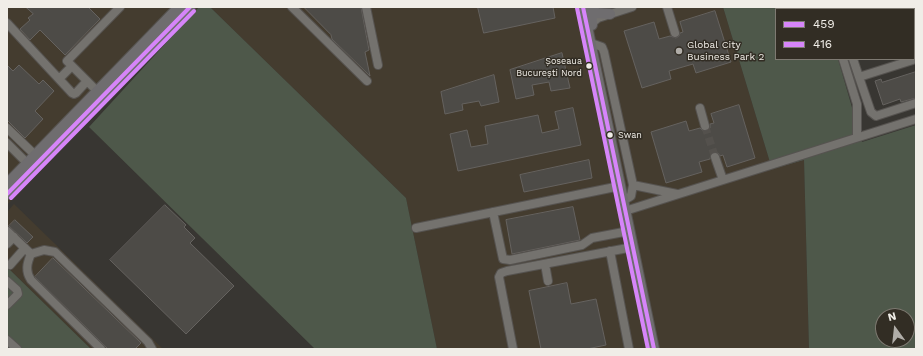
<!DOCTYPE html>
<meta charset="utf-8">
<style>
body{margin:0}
#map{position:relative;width:923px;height:356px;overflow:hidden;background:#383632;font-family:"Work Sans",sans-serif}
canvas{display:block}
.frame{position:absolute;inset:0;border:8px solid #f0ede7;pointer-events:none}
.legend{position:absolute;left:775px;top:8px;width:140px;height:52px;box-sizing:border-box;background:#322d24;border:1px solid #7e7a72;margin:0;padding:5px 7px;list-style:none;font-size:12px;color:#f0ede7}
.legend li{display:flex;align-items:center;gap:8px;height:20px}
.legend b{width:20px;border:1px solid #7e7a72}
.north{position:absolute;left:875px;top:308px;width:40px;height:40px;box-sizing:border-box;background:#322d24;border:1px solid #7e7a72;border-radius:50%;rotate:345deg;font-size:11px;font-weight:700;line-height:16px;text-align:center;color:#f0ede7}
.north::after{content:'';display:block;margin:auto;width:14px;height:18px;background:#b0ada8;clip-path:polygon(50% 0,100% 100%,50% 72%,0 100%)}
</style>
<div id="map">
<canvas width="923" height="356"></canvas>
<div class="frame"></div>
<ul class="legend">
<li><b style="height:5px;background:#d685f9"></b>459</li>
<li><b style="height:5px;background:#d685f9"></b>416</li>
</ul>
<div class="north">N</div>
</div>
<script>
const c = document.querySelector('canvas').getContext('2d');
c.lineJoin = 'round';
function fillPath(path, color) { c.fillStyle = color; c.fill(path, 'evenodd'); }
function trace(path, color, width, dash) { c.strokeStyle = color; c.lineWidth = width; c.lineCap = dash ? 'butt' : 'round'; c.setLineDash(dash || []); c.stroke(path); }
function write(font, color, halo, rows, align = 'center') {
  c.font = font + ' "Work Sans",sans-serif'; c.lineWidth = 3; c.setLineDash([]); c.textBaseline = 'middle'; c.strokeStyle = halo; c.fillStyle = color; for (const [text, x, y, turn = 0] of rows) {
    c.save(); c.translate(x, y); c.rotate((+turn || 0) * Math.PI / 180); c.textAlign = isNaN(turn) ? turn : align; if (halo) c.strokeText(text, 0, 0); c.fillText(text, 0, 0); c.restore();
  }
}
const built = new Path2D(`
 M7 7H199L7 205Z
 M210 7H723L772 169 804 160 809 349H437L406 198Z
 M14 204 163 349H91L7 267V212Z`);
const green = new Path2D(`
 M199 7H210L406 198 437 349H315L89 127Z
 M723 7H822L823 9H776V59H838L862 142 916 125V349H809L804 160 772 169ZM883 316H907V340H883Z
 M7 267 91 349H7Z`);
const building = new Path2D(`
 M26 7H88L100 19 65 55 40 30 30 40 20 29 30 20 28 18 33 14Z
 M304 7H361L369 50 365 52 370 76 332 39 331 35Z
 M478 7H553L555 18 484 33Z
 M715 11 731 62 696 73 693 64 669 71 671 79 642 88 624 31 654 22 659 39 670 36 676 38 679 36 680 33 683 32 680 22Z
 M562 53 570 88 551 91 549 82 532 85 534 95 516 99 510 70Z
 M7 65 13 71 19 65 39 84 43 80 54 91 35 111 43 119 25 138 7 120Z
 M916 72V98L901 102 900 99 883 105 875 81 881 79 882 82Z
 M494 75 499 102 481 106 479 101 462 104 463 110 445 114 441 92Z
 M739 105 755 158 727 167 723 155 720 156 718 153 714 152 711 154 710 159 699 162 702 172 666 183 651 132 686 121 689 131 700 128 703 131H707L710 128V124L714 123 711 114Z
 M573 108 581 145 458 171 450 134 467 130 471 147 488 144 485 126 538 115 542 133 559 129 555 112Z
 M589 160 592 178 524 192 520 175Z
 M165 205 186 225 184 227 195 238 190 243 234 286 186 334 110 260Z
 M573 207 580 240 512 254 506 220Z
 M15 220 33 237 27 243 9 226Z
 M53 258 141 343 135 349H108L35 277Z
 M567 283 571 304 596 299 606 345 587 349H541L529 291Z`);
const minorTunnel = new Path2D(`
 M705 126 715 157`);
const minor = new Path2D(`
 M292 7 367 81
 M366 7 378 65
 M667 7 675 33
 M825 7 826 9
 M837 7V9
 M900 7 901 9
 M7 23 72 93 74 94 76 93 87 81
 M590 25 598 18 632 7
 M591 43 602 47 604 52 633 185 631 196 623 201
 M843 59 857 104V137
 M853 59 859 77 916 59
 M859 77 871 112 876 116 916 103
 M59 79 72 66
 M97 91 67 61 120 7
 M700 108 705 126
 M7 128 35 155
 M7 143 27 163
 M715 157 723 180
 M633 185 677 194
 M625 211 916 119
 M493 212 503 259 510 260 582 245 592 238 629 231
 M416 228 620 186
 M7 231 31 254
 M7 244 14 237
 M610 251 629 349
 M545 264 548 281
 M10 265 25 248
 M7 281 17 290 18 294 7 305
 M7 340 17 349
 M101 349 31 280C25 271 27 263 31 254L44 250 55 252 148 342 152 349
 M513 349 499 277 501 273 507 271 633 247`);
const major = new Path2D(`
 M583 7 654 349
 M589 7 597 13 610 14
 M591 7 592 25
 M7 184 179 7
 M7 194 190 7`);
const bus1 = new Path2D(`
 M583 7 654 349
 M7 194 190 7`);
const bus2 = new Path2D(`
 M577 8 648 349
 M11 198 194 11`);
const markers = [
 [679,51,4,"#b0ada8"],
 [589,66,3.5,"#f0ede7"],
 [610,135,3.5,"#f0ede7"]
];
const busNames = [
 ["Șoseaua",582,61],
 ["București Nord",582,73],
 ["Swan",618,135,"left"]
];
const poiNames = [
 ["Global City",687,45],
 ["Business Park 2",687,57]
];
fillPath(built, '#443c2f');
fillPath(green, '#4e584a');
fillPath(building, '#4d4b47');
trace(building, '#65625f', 1);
trace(minorTunnel, '#54514d', 8, [8, 4]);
trace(minor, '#565350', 10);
trace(major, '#565350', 12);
trace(minor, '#74726e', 8);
trace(major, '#6f6d6f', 10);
trace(bus1, '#d685f9', 4);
trace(bus2, '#d685f9', 4);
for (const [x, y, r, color] of markers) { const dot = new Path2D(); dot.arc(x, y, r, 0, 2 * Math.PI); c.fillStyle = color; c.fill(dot); trace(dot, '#322d24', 1.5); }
write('9px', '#f0ede7', '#322d24', busNames, 'right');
write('10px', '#f0ede7', '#322d24', poiNames, 'left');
</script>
